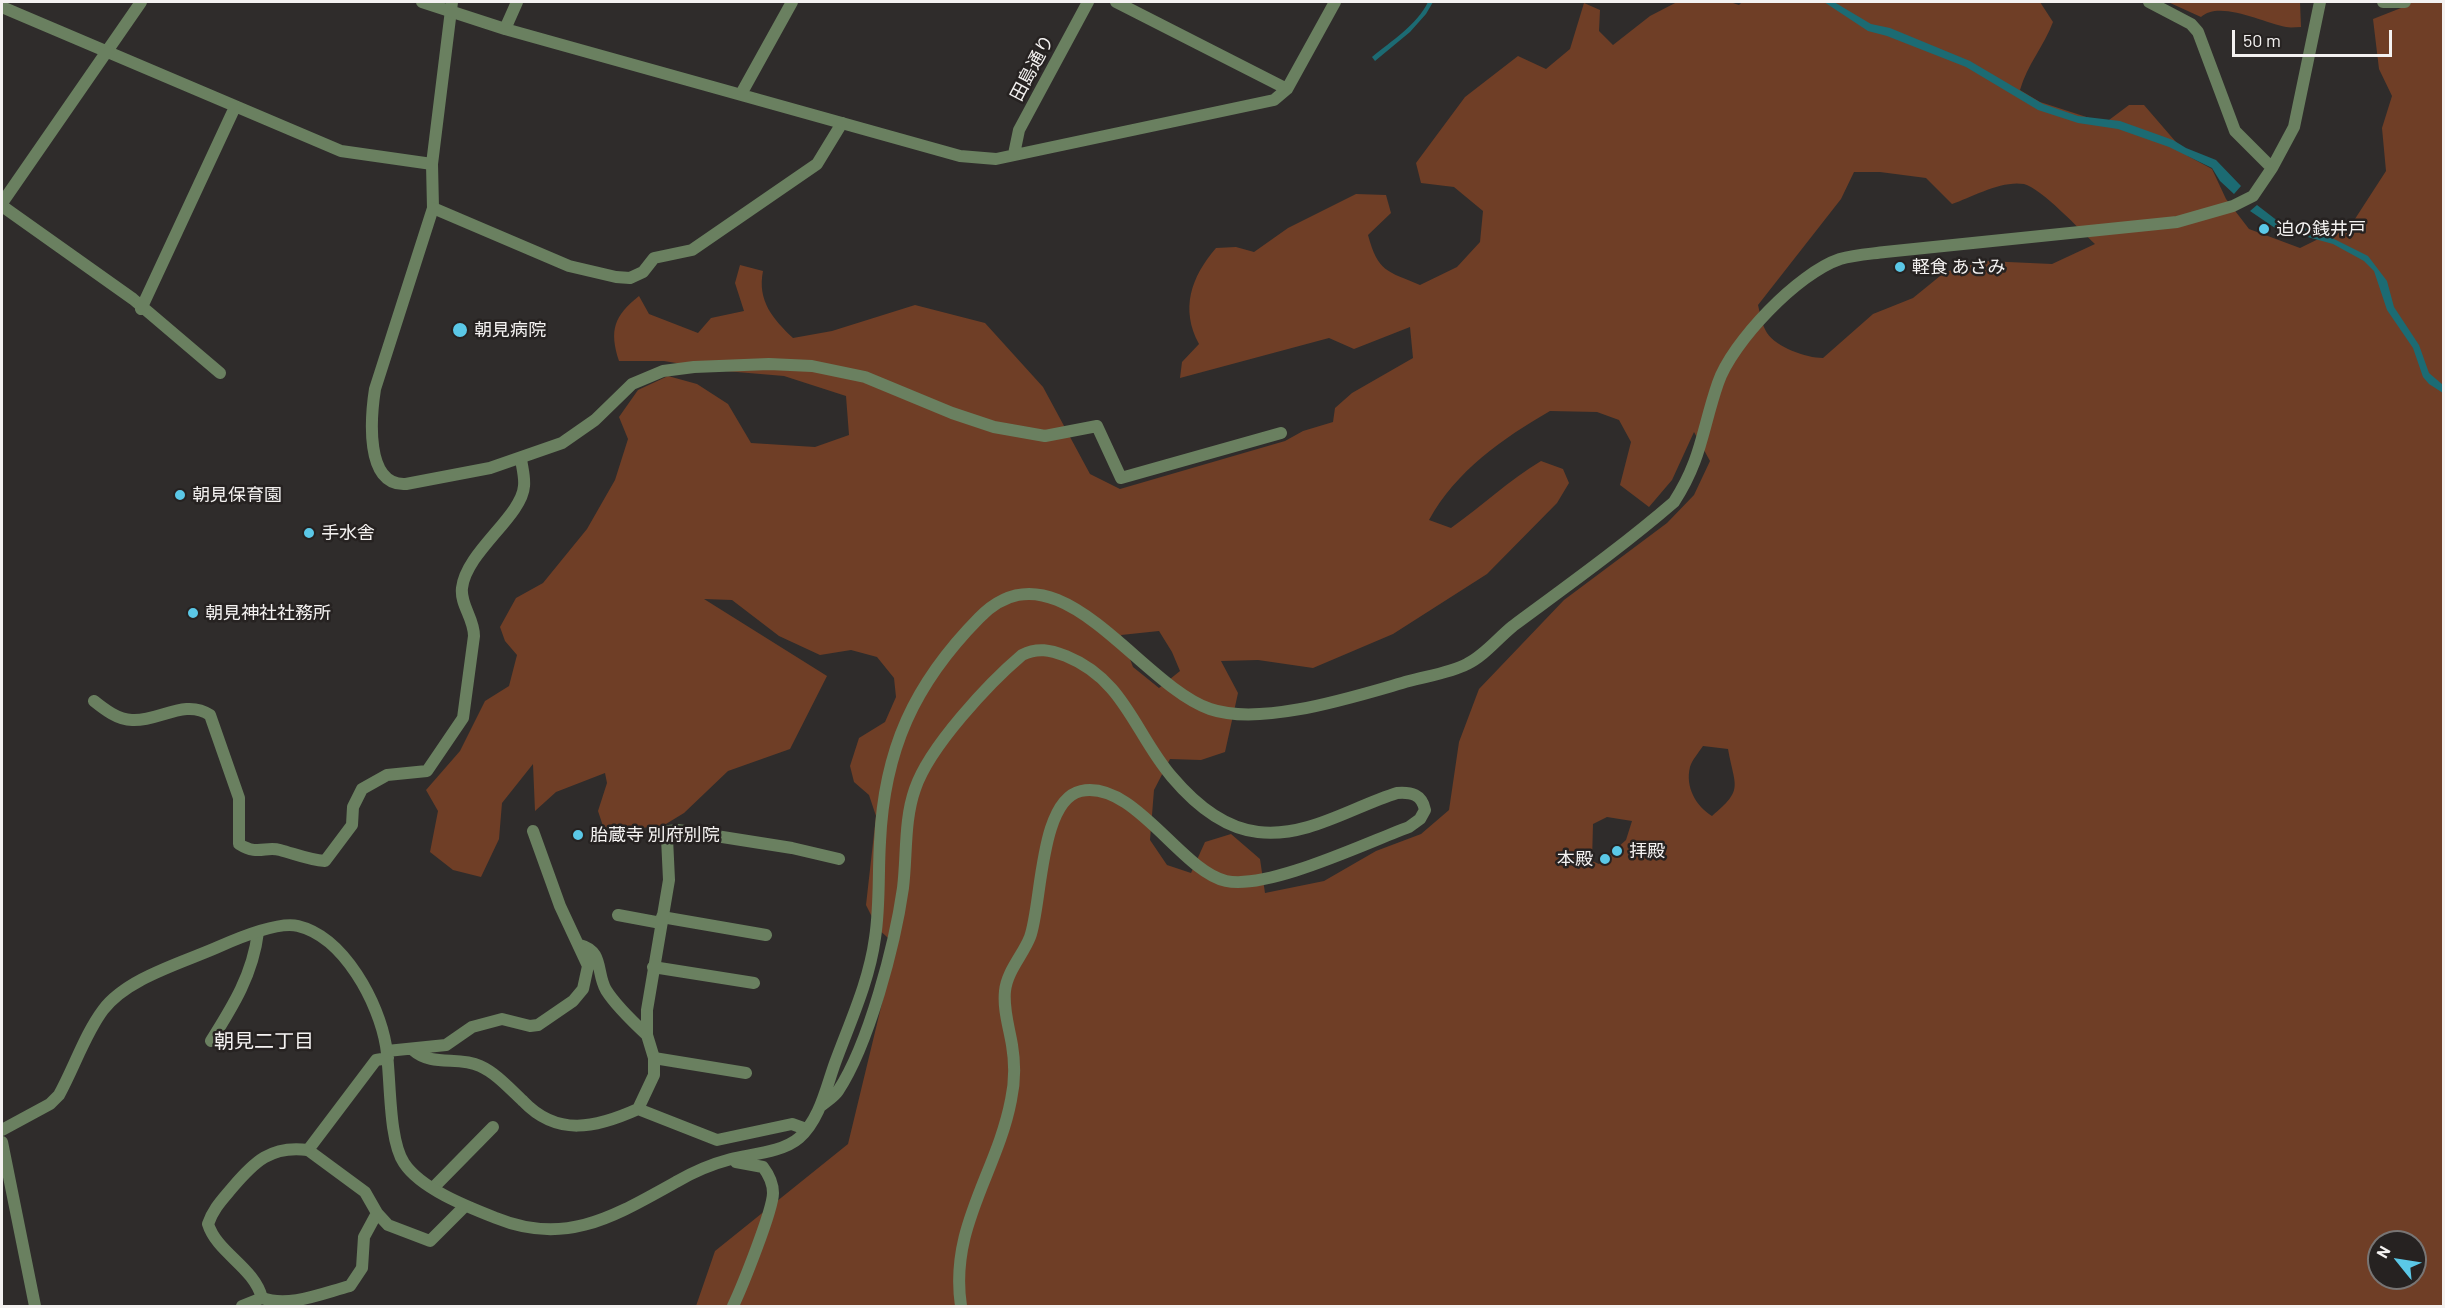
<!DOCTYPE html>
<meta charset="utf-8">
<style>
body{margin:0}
#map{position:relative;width:2445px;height:1308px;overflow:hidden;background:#2f2c2b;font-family:Barlow,sans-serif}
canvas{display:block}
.frame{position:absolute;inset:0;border:3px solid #f4f2f1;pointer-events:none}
.north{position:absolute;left:2367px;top:1230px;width:60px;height:60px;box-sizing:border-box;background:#262221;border:2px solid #787574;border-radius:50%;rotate:300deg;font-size:16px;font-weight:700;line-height:24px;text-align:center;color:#f4f2f1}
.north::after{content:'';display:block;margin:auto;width:21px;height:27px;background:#5bc8e7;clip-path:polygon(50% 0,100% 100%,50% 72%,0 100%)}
.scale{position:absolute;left:2232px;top:30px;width:160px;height:27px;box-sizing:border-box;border:3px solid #f4f2f1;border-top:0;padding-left:8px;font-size:18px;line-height:21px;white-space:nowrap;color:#f4f2f1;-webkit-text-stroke:4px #262221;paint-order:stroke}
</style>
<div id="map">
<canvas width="2445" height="1308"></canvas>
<div class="frame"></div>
<div class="north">N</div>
<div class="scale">50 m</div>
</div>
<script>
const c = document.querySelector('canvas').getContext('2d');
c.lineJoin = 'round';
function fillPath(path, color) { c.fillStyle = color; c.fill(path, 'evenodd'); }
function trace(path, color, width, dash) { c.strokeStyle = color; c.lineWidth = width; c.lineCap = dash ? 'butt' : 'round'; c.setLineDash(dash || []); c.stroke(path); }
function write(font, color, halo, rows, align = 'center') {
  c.font = font + ' Barlow,"Noto Sans JP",sans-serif'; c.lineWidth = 5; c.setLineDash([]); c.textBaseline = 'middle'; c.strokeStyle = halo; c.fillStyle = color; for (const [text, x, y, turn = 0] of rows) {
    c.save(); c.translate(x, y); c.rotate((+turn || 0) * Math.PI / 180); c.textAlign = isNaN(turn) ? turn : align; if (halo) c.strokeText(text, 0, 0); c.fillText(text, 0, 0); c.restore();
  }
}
const green = new Path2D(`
 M1677 2H1730L1739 5 1742 2H2040L2053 22C2044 46 2027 65 2020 90L2040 102 2105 123 2129 105H2144L2188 156 2212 169 2226 199 2249 229 2300 248 2353 222 2386 171 2382 128 2392 96 2379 69 2373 19 2401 8 2408 2H2443V1306H696L715 1251 848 1144 896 945 878 929 866 905 876 816 869 795 854 782 850 766 859 738 885 722 896 697 894 678 877 657 851 650 820 655 779 636 732 600 704 599 827 676 790 749 728 771 684 813 661 827 604 829 598 811 607 783 605 773 556 792 535 811 533 764 502 803 499 839 481 877 453 870 430 852 438 811 426 790 460 751 485 701 509 686 517 655 505 641 500 627 516 598 543 583 587 529 615 480 628 439 619 417 638 390 668 376 697 384 728 404 751 443 815 447 849 435 846 396 784 376 725 371 664 361H619C609 330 614 316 639 296L649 314 698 333 711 318 744 311 735 283 740 265 763 271C757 301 773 319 793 338L832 331 915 305 985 323 1043 387 1090 474 1120 489 1285 441 1303 431 1333 422 1335 408 1352 393 1413 358 1410 327 1354 349 1329 338 1180 378 1182 362 1199 344C1180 309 1191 277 1216 248L1236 247 1254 252 1288 228 1356 194 1386 195 1391 213 1368 235C1378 272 1387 271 1420 285L1457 267 1480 242 1483 211 1454 187 1421 183 1416 163 1465 97 1518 56 1546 69 1570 49 1584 3 1600 10 1599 31 1613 45 1650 16ZM1854 172H1880L1926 178 1952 204C1972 197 2002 180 2024 184 2041 188 2081 231 2095 244L2052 264 1986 261 1945 272 1913 298 1873 314 1823 358C1806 358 1776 347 1767 333 1762 325 1760 313 1758 305L1841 199ZM1550 411 1597 412 1619 420 1631 442 1620 485 1649 507 1672 480 1694 432 1710 461 1694 495 1667 523 1564 600 1479 689 1459 742 1449 810 1421 834 1376 851 1324 881 1265 893 1260 859 1231 834 1205 842 1191 873 1167 865 1150 840 1154 790 1170 759 1201 760 1225 752 1238 693 1221 661 1258 660 1313 668 1393 634 1487 574 1557 503 1569 483 1563 469 1541 461C1509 480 1482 506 1451 528L1429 520C1456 471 1503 438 1550 411ZM1159 631 1172 652 1180 671 1159 688 1133 667 1121 635ZM1703 746 1728 749C1735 788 1744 789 1712 816 1696 806 1685 787 1690 767 1692 760 1699 752 1703 746ZM1607 817 1632 821 1626 840 1599 864 1592 861 1593 824ZM2379 1242H2415V1278H2379Z
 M2168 2H2300L2301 27C2296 27 2291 28 2286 27 2262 22 2219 0 2201 17Z`);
const water = new Path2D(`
 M1428 2H1433L1426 14 1410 32 1375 61 1372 57C1391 41 1417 25 1428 2Z
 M1824 2H1834L1871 24 1890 28 1970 61 2043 104 2078 116 2120 121 2173 140 2186 148 2216 160 2241 186 2234 194 2220 181 2212 168 2169 147 2118 129 2078 123 2038 110 1966 67 1887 36 1868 31Z
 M2257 205 2279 222 2318 231 2368 256 2387 281 2394 307 2419 345 2429 373 2443 385V393L2429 384 2423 377 2413 348 2387 310 2374 271 2364 261 2333 244 2275 228 2250 211Z`);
const service = new Path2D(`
 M2383 2H2405
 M433 208 569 266 616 277 630 278 643 272 654 258 692 250 817 164 842 123
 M94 701C104 709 118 720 132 720 158 722 185 698 210 715L239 798V844C258 856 265 846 280 850 295 854 309 860 325 861L352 825 353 807 362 789 387 775 427 771 463 718 474 636C474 618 460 605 462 588 466 552 522 516 524 486 525 477 522 467 521 459
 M618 915 661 923
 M662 917 766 935
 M653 967 754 983
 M211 1041C233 1006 253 974 258 932
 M654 1058 746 1073
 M433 1188 493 1127
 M262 1298C254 1267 217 1253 208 1224 213 1209 222 1200 232 1188 254 1162 271 1145 308 1150`);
const pedestrian = new Path2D(`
 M433 208 432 164 452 2`);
const minor = new Path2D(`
 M422 2 505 29 960 156 996 159 1274 100 1287 89 1335 2
 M1116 2 1287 89
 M2149 2 2191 24 2198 32 2235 131 2272 168 2294 127 2320 2
 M2 7 341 151 432 164
 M505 29 517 2
 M741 94 792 2
 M1014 154 1019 130 1088 2
 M2 203 141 2
 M2 206 133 299 220 373
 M433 208 375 389C371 415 364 487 406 484L490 468 562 443 595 420 632 384 663 371 694 367 769 364 812 366 865 377 952 413 994 427 1045 436 1097 426 1121 478 1281 433
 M141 309 235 107
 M580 945C604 951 596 973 606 990 616 1006 633 1022 647 1035
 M413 1050C432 1067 458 1056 480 1066 496 1073 510 1089 523 1101 557 1137 596 1128 638 1109
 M387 1051 446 1045 472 1027 502 1019 530 1026 538 1025 573 1001 583 989 588 966 560 906 533 831
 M388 1058 376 1060 308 1150 365 1192 377 1213 388 1225 430 1241 465 1206
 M821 1106C827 1101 834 1097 838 1091 869 1044 895 944 903 888 907 855 904 820 915 789 929 747 989 683 1022 655 1038 647 1050 650 1066 656 1125 680 1135 734 1172 777 1194 803 1223 828 1258 832 1307 838 1352 807 1397 793 1411 792 1422 794 1425 810L1420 819 1409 827C1366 843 1268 890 1226 881 1181 871 1134 780 1081 791 1039 800 1042 905 1030 937 1023 955 1007 971 1005 991 1003 1009 1009 1027 1012 1045 1015 1063 1015 1082 1011 1100 997 1173 949 1227 961 1306
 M806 1129 792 1124 717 1140 638 1109 654 1075V1058L647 1035V1010L669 880 667 838 669 831 678 830 792 848 839 859
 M2 1130 50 1104 59 1095C74 1068 85 1034 103 1010 127 978 182 963 218 947 236 939 278 921 298 926 344 937 379 1003 386 1046 391 1077 388 1139 404 1163 421 1189 468 1207 496 1218 567 1247 616 1215 676 1182 693 1172 712 1164 731 1159 752 1154 783 1152 799 1138 820 1119 826 1088 835 1063 850 1022 869 982 875 938 880 906 878 874 880 842 884 750 914 684 979 618 1057 537 1138 684 1210 709 1262 727 1356 696 1409 681 1427 676 1450 673 1467 664 1484 656 1498 638 1513 626 1567 586 1623 546 1674 502 1702 459 1702 429 1718 383 1732 342 1798 273 1840 259 1854 255 1870 254 1885 252L2177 222 2233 206 2253 196 2272 168
 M2 1142 35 1306
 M242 1306 262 1298C289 1308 323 1293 350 1286L362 1268 364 1237 377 1213
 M733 1306C742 1287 773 1210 773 1193 773 1183 769 1175 763 1167L736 1162`);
const markers = [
 [2264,229,6,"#5bc8e7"],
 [1900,267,6,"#5bc8e7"],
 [460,330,8,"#5bc8e7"],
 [180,495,6,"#5bc8e7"],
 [309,533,6,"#5bc8e7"],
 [193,613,6,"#5bc8e7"],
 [578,835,6,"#5bc8e7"],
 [1617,851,6,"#5bc8e7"],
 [1605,859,6,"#5bc8e7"]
];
const streetNames = [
 ["田島通り",1032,68,-62]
];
const poiNames = [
 ["迫の銭井戸",2276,229],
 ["軽食 あさみ",1912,267],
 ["朝見病院",474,330],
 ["朝見保育園",192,495],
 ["手水舎",321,533],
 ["朝見神社社務所",205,613],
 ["胎蔵寺 別府別院",590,835],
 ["拝殿",1629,851],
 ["本殿",1593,859,"right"]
];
const neighbourhoodNames = [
 ["朝見二丁目",264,1041]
];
fillPath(green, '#6f3e26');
fillPath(water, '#1c6b73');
trace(service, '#6a8060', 12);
trace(pedestrian, '#6a8060', 12);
trace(minor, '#6a8060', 12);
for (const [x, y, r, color] of markers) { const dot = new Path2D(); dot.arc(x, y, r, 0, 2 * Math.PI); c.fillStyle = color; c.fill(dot); trace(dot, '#262221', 2); }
write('18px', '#f4f2f1', '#262221', streetNames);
write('18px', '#f4f2f1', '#262221', poiNames, 'left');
write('20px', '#f4f2f1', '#262221', neighbourhoodNames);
</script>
